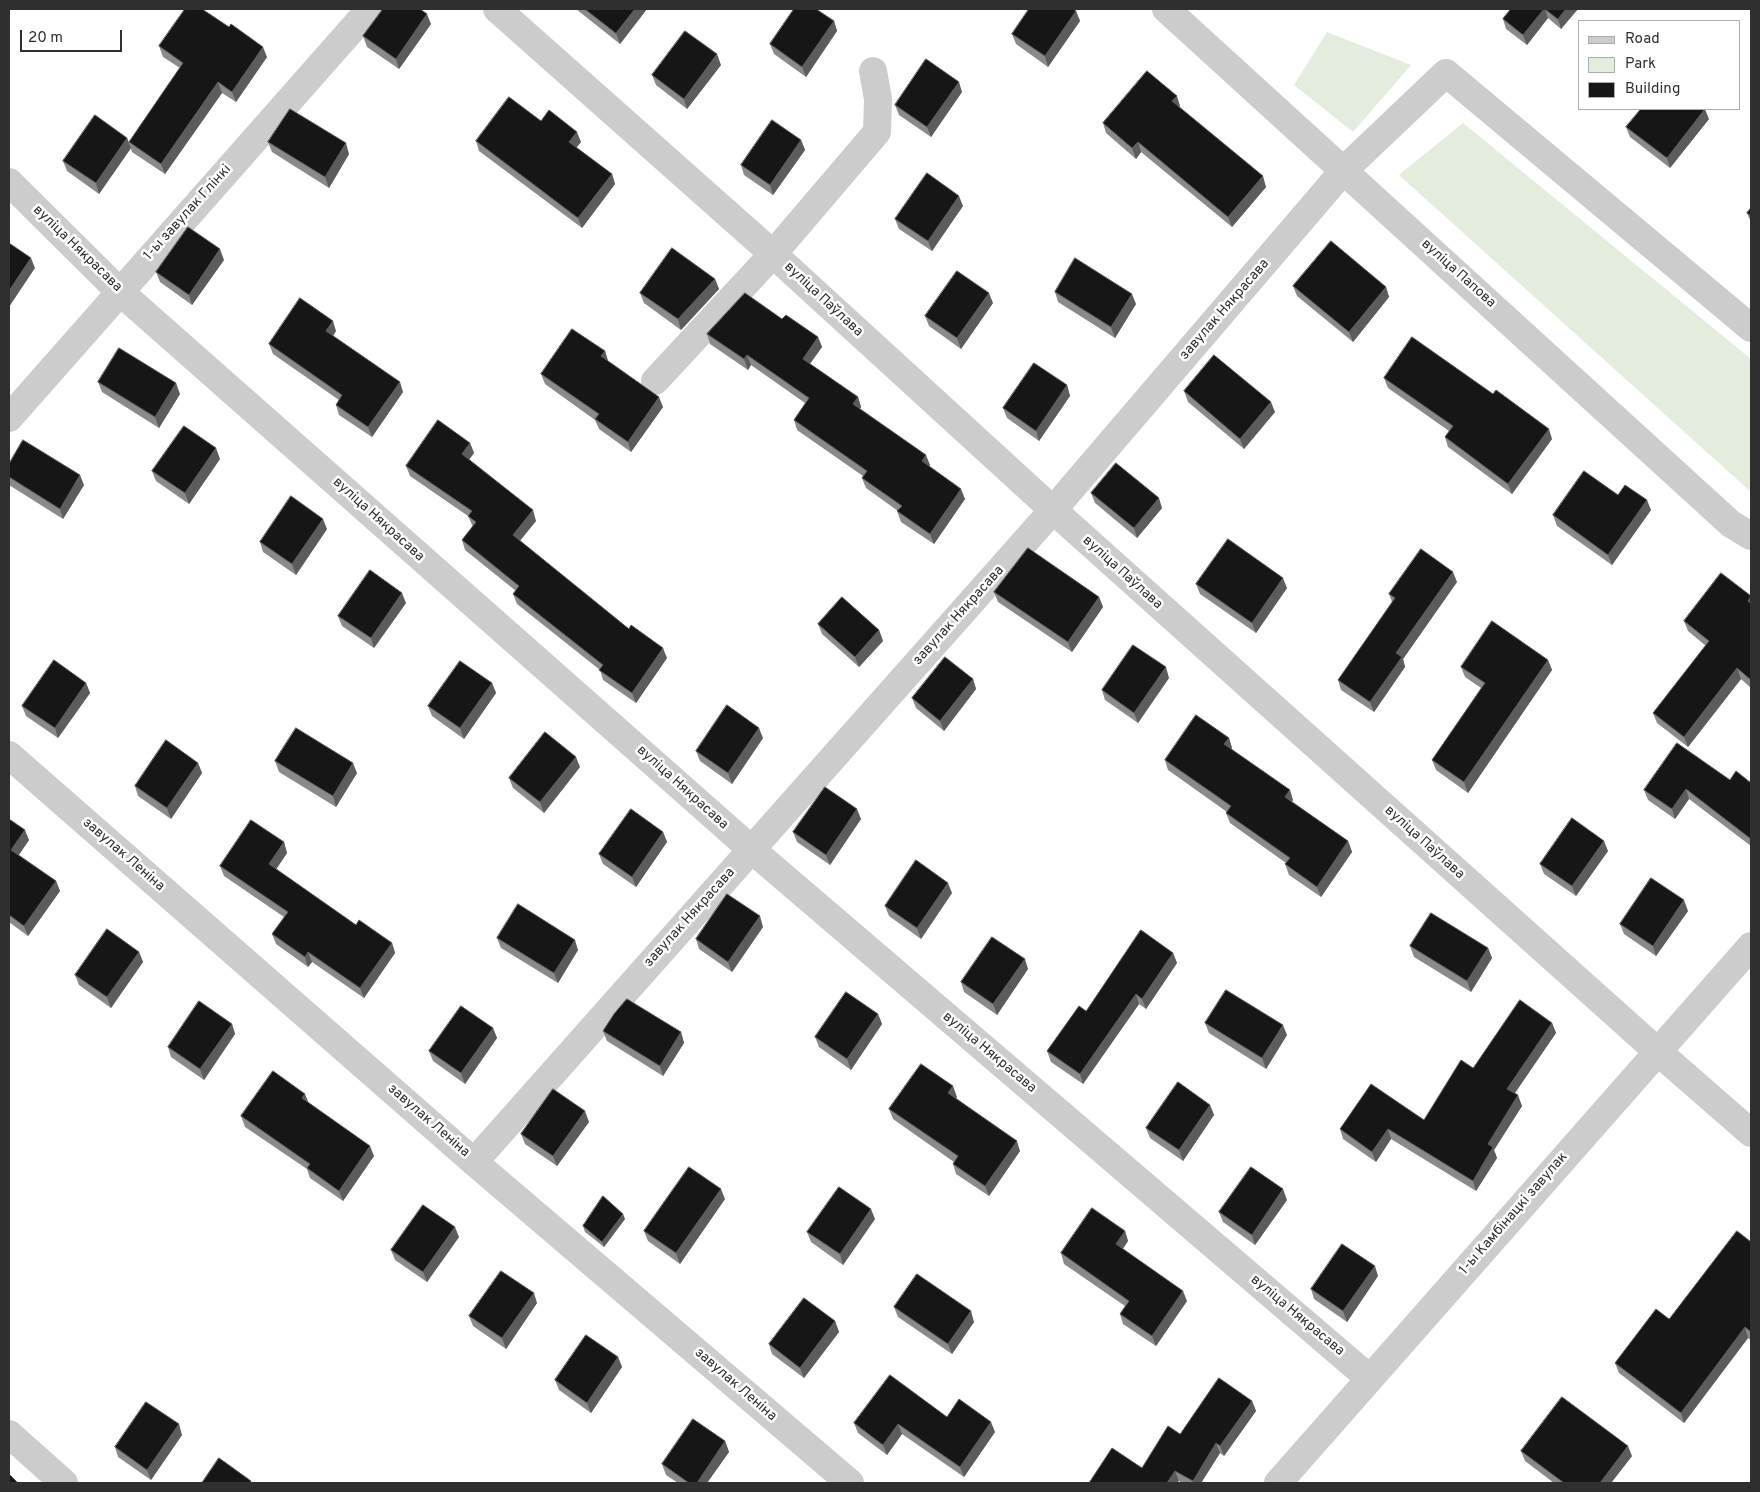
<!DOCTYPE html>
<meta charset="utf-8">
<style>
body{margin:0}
#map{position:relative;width:1760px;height:1492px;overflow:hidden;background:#fff;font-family:Overpass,sans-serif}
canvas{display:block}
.frame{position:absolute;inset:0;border:10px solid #2f2f2f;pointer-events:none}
.legend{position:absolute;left:1578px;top:20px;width:162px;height:90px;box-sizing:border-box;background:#fff;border:1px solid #acacac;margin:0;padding:6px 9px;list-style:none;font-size:15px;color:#2f2f2f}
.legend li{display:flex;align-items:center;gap:10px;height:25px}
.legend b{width:25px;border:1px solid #acacac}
.scale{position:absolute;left:20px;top:30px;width:102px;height:22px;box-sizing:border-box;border:2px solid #2f2f2f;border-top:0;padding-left:6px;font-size:15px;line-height:18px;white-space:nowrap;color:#2f2f2f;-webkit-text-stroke:4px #fff;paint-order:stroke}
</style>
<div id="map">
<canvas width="1760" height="1492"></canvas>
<div class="frame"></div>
<ul class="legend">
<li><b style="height:6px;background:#ccc"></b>Road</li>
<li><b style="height:14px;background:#e3ecdd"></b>Park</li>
<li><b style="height:14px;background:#161616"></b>Building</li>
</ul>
<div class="scale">20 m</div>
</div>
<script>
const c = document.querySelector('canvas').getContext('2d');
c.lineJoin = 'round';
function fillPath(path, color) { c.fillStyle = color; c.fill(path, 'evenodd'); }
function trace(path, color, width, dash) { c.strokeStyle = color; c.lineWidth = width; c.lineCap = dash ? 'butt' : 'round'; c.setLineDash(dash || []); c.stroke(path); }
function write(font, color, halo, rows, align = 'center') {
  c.font = font + ' Overpass,sans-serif'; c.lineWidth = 5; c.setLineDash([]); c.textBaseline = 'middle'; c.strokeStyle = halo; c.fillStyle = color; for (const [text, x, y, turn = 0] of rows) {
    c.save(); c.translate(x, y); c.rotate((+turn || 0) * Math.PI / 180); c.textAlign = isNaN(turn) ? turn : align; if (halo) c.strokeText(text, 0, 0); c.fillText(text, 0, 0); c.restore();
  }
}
const green = new Path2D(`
 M1327 32 1411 65 1353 132 1294 85Z
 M1463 123 1751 359V492L1399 175Z`);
const minor = new Path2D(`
 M497 9 773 254 1053 510 1657 1051 1751 1133
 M1166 9 1731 524 1751 536
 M9 182 119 291 751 849 1369 1378
 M655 381 773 254 877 132 878 99 873 71
 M9 418 370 9
 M9 755 474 1162 850 1483
 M474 1162 1053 510 1344 170 1446 73 1751 328
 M9 1434 64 1483
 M1278 1483 1751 946`);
const wall = new Path2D(`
 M576 9H647L620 44Z
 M1511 9H1578L1561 29 1548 18 1527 45 1506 29 1503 19Z
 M1076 11 1080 21 1048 67 1016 44 1012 34Z
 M834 21 837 31 806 77 774 54 770 44Z
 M431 24 399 69 367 47 363 36Z
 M159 46 267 57 236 102 222 93 165 174 132 152 129 142 180 68 163 57Z
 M721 65 687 109 656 85 652 75Z
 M962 92 931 137 899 115 895 105Z
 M1180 106 1179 107 1266 187 1232 227 1141 152 1136 159 1106 133 1103 123Z
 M1709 119 1670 168 1630 137 1626 127Z
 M541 121 581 142 576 147 612 174 615 184 582 228 479 151 476 141Z
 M127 138 131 148 99 194 67 171 63 161Z
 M801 140 805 150 773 195 744 175 741 165Z
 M268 142 349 154 329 188 272 152Z
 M963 206 932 251 899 229 895 219Z
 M1751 208V220L1749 218 1747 213Z
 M224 260 192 305 160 282 156 272Z
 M715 279 719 289 681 330 644 303 640 293Z
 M1293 286 1386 287 1389 297 1353 342 1297 296Z
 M1055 292 1136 304 1115 338 1058 302Z
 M993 303 961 349 929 326 925 316Z
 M782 319 818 337 822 347 810 364 858 397 861 407 860 409 930 465 929 466 965 499 934 544 901 522 897 511H898L866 488 862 478 863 476 797 430 794 420 805 403 751 365 748 370 710 344 707 334Z
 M336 331 333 336 403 392 372 437 339 415 336 405 339 400 273 354 269 344Z
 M605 351 608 361 663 407 631 452 599 429 595 420 545 384 541 374Z
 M1384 378 1552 439 1512 494 1448 447 1445 437 1449 431 1388 388Z
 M98 382 180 394 159 428 102 392Z
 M1067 385 1070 396 1039 441 1007 418 1003 408Z
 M1184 391 1275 412 1244 449 1188 402Z
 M470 443 474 453 469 459 536 521 520 541 629 629 667 658 636 703 603 680 600 670 517 604 513 594 516 591 465 550 462 540 473 527 468 516 410 476 406 466Z
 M220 459 189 504 156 481 152 471Z
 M9 464 84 485 63 519 9 485Z
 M1091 493 1162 508 1137 538 1095 503Z
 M1618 495 1651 510 1612 565 1557 526 1553 515Z
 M327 529 296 575 263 552 260 542Z
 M1457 582 1403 659 1405 667 1374 712 1341 690 1338 680 1392 602 1389 594Z
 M1196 584 1287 588 1256 633 1200 594Z
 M994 592 1099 597 1103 607 1072 652 998 602Z
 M1751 596V688L1741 679 1688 747 1657 723 1653 713 1706 646 1688 631 1684 621Z
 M406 603 374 648 342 626 338 616Z
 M818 624 879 630 883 641 859 667 822 634Z
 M1548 660 1552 670 1468 793 1436 770 1432 760 1481 688 1465 677 1461 667Z
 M1169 678 1138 723 1105 700 1102 690Z
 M973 679 976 689 944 731 916 708 912 698Z
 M86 683 90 693 58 738 26 716 22 706Z
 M492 683 496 693 464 739 432 716 428 706Z
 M763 738 732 784 700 761 696 751Z
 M1229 738 1232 748 1231 749 1293 800 1292 802 1348 841 1352 852 1321 897 1289 875 1285 864 1286 863 1230 823 1226 813 1227 812 1168 770 1165 760Z
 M275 761 357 773 336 807 279 772Z
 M198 763 202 773 171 819 138 796 135 786Z
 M580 767 544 813 513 788 509 778Z
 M1730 780 1751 783V846L1689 799 1675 819 1648 800 1644 790Z
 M9 819 29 840 19 855 56 881 60 891 28 936 9 922Z
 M861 819 830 865 797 842 793 832Z
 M663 832 667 842 636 887 603 864 599 854Z
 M284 842 287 853 276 869 356 925 392 943 395 953 364 998 312 962 308 967 276 944 272 934 284 917 224 876 220 866Z
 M1608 851 1576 896 1544 874 1540 864Z
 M952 893 921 939 889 916 885 906Z
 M1688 911 1656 956 1624 934 1620 924Z
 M763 927 732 972 699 949 696 939Z
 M497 938 578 950 558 983 501 948Z
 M1410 946 1488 948 1492 958 1471 992 1414 957Z
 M139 952 143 962 111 1008 79 985 75 975Z
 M1173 953 1177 963 1146 1009 1139 1004 1083 1084 1051 1062 1047 1051 1086 1011Z
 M1028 969 997 1015 964 992 961 982Z
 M878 1014 882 1024 851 1070 819 1047 815 1037Z
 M1205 1023 1287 1035 1266 1069 1209 1033Z
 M1552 1023 1556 1033 1514 1093 1522 1106 1494 1150 1497 1158 1476 1191 1391 1139 1376 1162 1343 1139 1340 1129 1424 1120 1473 1068Z
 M232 1024 235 1034 204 1080 171 1057 168 1047Z
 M493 1028 497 1038 465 1084 433 1061 429 1051Z
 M603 1031 681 1032 684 1043 663 1076 607 1041Z
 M957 1097 956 1098 1020 1151 989 1196 956 1174 953 1164 954 1162 893 1119 889 1109Z
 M308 1102 374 1156 343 1201 310 1178 307 1169 245 1127 241 1116Z
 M1210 1105 1214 1115 1183 1161 1150 1138 1146 1128Z
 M589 1122 557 1166 525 1144 521 1134Z
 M725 1199 680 1264 648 1241 644 1231Z
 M1287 1200 1255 1245 1223 1222 1219 1212Z
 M625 1219 604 1247 585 1232 583 1226Z
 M875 1219 843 1265 811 1242 807 1232Z
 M1125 1231 1128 1241 1123 1249 1187 1301 1156 1346 1123 1324 1120 1314 1125 1306 1064 1264 1061 1253Z
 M459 1237 427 1282 395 1260 391 1250Z
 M1751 1242V1340L1748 1338 1684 1423 1619 1373 1615 1363 1669 1319Z
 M1378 1276 1347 1322 1314 1299 1311 1289Z
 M537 1303 506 1349 473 1326 469 1316Z
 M894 1307 974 1322 952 1354 898 1317Z
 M835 1321 839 1332 804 1378 772 1354 769 1344Z
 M618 1357 622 1367 591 1413 559 1390 555 1380Z
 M1252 1401 1256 1411 1224 1456 1220 1453 1201 1483H1182L1179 1481 1142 1468 1180 1434Z
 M947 1417 995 1432 964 1477 902 1434 887 1455 858 1433 854 1423Z
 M182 1435 151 1480 118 1457 115 1447Z
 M725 1441 729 1452 707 1483H678L666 1475 662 1464Z
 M1521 1451 1632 1456 1611 1483H1554L1525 1461Z`);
const shadedWall = new Path2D(`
 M635 9H647L620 44 616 33Z
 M1544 9H1545L1548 18 1527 45 1523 35Z
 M1566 9H1578L1561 29 1558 19Z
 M1076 11 1080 21 1048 67 1045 56Z
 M427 14 431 24 399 69 396 59Z
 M834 21 837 31 806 77 802 67Z
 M263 47 267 57 236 102 232 92Z
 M717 54 721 65 687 109 684 99Z
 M218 82 222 93 165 174 161 164Z
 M959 82 962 92 931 137 927 127Z
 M1177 96 1180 106 1176 111 1172 101Z
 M1705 109 1709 119 1670 168 1667 158Z
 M577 132 581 142 573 152 569 142Z
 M127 138 131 148 99 194 96 183Z
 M801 140 805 150 773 195 770 185Z
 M1138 142 1141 152 1136 159 1132 148Z
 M346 143 349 154 329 188 325 177Z
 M612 174 615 184 582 228 578 218Z
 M1263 176 1266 187 1232 227 1228 217Z
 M959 196 963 206 932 251 928 241Z
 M220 249 224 260 192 305 189 295Z
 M31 258 35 268 9 307V291Z
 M715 279 719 289 681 330 678 319Z
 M1386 287 1389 297 1353 342 1349 332Z
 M989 293 993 303 961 349 957 338Z
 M1132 294 1136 304 1115 338 1111 327Z
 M333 321 336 331 329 341 326 331Z
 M818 337 822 347 806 369 803 359Z
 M605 351 608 361 601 356Z
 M747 355 751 365 748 370 744 359Z
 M400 382 403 392 372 437 368 427Z
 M176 383 180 394 159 428 155 417Z
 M1067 385 1070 396 1039 441 1036 431Z
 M659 397 663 407 631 452 628 442Z
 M858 397 861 407 857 414 853 404Z
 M1271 402 1275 412 1244 449 1240 439Z
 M1549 429 1552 439 1512 494 1508 484Z
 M470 443 474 453 466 464 462 454Z
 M216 448 220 459 189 504 185 493Z
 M926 455 930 465 925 471 922 461Z
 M80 475 84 485 63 519 60 509Z
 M961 489 965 499 934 544 930 534Z
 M1159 498 1162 508 1137 538 1134 528Z
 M1647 500 1651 510 1612 565 1608 555Z
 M533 510 536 521 516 545 513 535Z
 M323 519 327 529 296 575 292 564Z
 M1453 572 1457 582 1403 659 1405 667 1374 712 1370 702 1396 653Z
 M1283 578 1287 588 1256 633 1252 623Z
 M402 593 406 603 374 648 371 638Z
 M1751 596V610L1748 601Z
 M1099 597 1103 607 1072 652 1068 642Z
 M879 630 883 641 859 667 855 657Z
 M663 648 667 658 636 703 632 693Z
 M1548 660 1552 670 1468 793 1464 782Z
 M1166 667 1169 678 1138 723 1134 713Z
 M1737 668 1741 679 1688 747 1684 737Z
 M973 679 976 689 944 731 940 721Z
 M86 683 90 693 58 738 55 728Z
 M492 683 496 693 464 739 460 728Z
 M759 728 763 738 732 784 728 773Z
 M1229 738 1232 748 1228 755 1224 744Z
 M576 757 580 767 544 813 540 802Z
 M198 763 202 773 171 819 167 808Z
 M353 763 357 773 336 807 333 796Z
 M1686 789 1689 799 1675 819 1672 809Z
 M1290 790 1293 800 1289 807 1285 797Z
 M857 809 861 819 830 865 826 855Z
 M25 830 29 840 15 860 11 850Z
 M663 832 667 842 636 887 632 877Z
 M1348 841 1352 852 1321 897 1317 887Z
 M1604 841 1608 851 1576 896 1572 886Z
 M284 842 287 853 273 874 269 864Z
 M56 881 60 891 28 936 24 926Z
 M948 883 952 893 921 939 917 928Z
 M1684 900 1688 911 1656 956 1653 946Z
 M760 916 763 927 732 972 728 962Z
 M575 940 578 950 558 983 554 973Z
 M392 943 395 953 364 998 360 988Z
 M1488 948 1492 958 1471 992 1467 981Z
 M139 952 143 962 111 1008 107 997Z
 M308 952 312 962 308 967 305 957Z
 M1173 953 1177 963 1146 1009 1142 999Z
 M1025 959 1028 969 997 1015 993 1004Z
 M1136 994 1139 1004 1083 1084 1080 1074Z
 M878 1014 882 1024 851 1070 847 1059Z
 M1552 1023 1556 1033 1511 1099 1507 1089Z
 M232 1024 235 1034 204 1080 200 1069Z
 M1283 1025 1287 1035 1266 1069 1262 1058Z
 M493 1028 497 1038 465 1084 461 1073Z
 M681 1032 684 1043 663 1076 660 1066Z
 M953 1086 957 1097 952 1104 948 1093Z
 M305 1094 309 1104 302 1098Z
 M1518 1095 1522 1106 1494 1150 1497 1158 1476 1191 1473 1181 1488 1144Z
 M1210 1105 1214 1115 1183 1161 1179 1150Z
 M585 1111 589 1122 557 1166 553 1156Z
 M1388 1129 1391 1139 1376 1162 1372 1152Z
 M1017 1141 1020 1151 989 1196 985 1186Z
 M370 1146 374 1156 343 1201 339 1191Z
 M721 1189 725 1199 680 1264 676 1253Z
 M1283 1189 1287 1200 1255 1245 1252 1235Z
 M871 1209 875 1219 843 1265 840 1254Z
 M623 1214 625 1219 604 1247 602 1242Z
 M455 1227 459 1237 427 1282 423 1272Z
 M1125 1231 1128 1241 1119 1254 1116 1244Z
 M1375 1266 1378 1276 1347 1322 1343 1311Z
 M1183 1291 1187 1301 1156 1346 1152 1336Z
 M534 1293 537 1303 506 1349 502 1338Z
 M971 1311 974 1322 952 1354 948 1344Z
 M835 1321 839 1332 804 1378 800 1368Z
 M1745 1327 1748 1338 1684 1423 1681 1413Z
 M618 1357 622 1367 591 1413 587 1403Z
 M1252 1401 1256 1411 1224 1456 1220 1446Z
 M991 1422 995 1432 964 1477 960 1467Z
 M179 1424 182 1435 151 1480 147 1470Z
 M898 1424 902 1434 887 1455 883 1445Z
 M725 1441 729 1452 707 1483H697Z
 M1216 1443 1220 1453 1201 1483H1193V1481Z
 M1628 1446 1632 1456 1611 1483H1600Z
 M1175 1471 1179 1481 1177 1483H1167Z`);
const building = new Path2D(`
 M185 9H202L229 27 231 24 263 47 232 92 218 82 161 164 129 142 183 63 159 46Z
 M383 9H420L427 14 396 59 363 36Z
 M585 9H635L616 33Z
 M794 9H816L834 21 802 67 770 44Z
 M1029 9H1073L1076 11 1045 56 1012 34Z
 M1511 9H1544L1523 35 1503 19Z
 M1545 9H1566L1558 19Z
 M685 31 717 54 684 99 652 75Z
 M926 59 959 82 927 127 895 105Z
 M1147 71 1177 96 1172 101 1263 176 1228 217 1138 142 1132 148 1103 123Z
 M509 97 541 121 549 110 577 132 569 142 612 174 578 218 476 141Z
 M290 109 346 143 325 177 268 142Z
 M1641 109H1705L1667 158 1626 127Z
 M95 115 127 138 96 183 63 161Z
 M772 120 801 140 770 185 741 165Z
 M927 173 959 196 928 241 895 219Z
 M1751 208V216L1747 213Z
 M188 227 220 249 189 295 156 272Z
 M1331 241 1386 287 1349 332 1293 286Z
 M9 243 31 258 9 291Z
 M672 248 715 279 678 319 640 293Z
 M1075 258 1132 294 1111 327 1055 292Z
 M957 271 989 293 957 338 925 316Z
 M745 293 782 319 786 315 818 337 803 359 858 397 853 404 926 455 922 461 961 489 930 534 897 511 902 506 862 478 867 471 794 420 809 398 747 355 744 359 707 334Z
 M300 298 333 321 326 331 400 382 368 427 336 405 342 395 269 344Z
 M572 329 605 351 601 356 659 397 628 442 595 419 599 414 541 374Z
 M1412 337 1493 394 1496 390 1549 429 1508 484 1445 437 1453 426 1384 378Z
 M119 348 176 383 155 417 98 382Z
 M1214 355 1271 402 1240 439 1184 391Z
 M1034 363 1067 385 1036 431 1003 408Z
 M438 420 470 443 462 454 533 510 513 535 629 629 631 625 663 648 632 693 599 670 603 665 513 594 519 586 462 540 476 522 468 516 472 511 406 466Z
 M184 426 216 448 185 493 152 471Z
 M23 440 80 475 60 509 9 477V464Z
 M1116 463 1159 498 1134 528 1091 493Z
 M1584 471 1618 495 1625 485 1647 500 1608 555 1553 515Z
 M291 496 323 519 292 564 260 542Z
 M1228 539 1283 578 1252 623 1196 584Z
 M1028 548 1099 597 1068 642 994 592Z
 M1421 549 1453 572 1396 653 1402 657 1370 702 1338 680 1395 598 1389 594Z
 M370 570 402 593 371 638 338 616Z
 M1721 573 1751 596 1748 601 1751 604V680L1737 668 1684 737 1653 713 1709 641 1684 621Z
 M842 597 879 630 855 657 818 624Z
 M1492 621 1548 660 1464 782 1432 760 1485 683 1461 667Z
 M1133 645 1166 667 1134 713 1102 690Z
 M945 657 973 679 940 721 912 698Z
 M54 660 86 683 55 728 22 706Z
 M460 661 492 683 460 728 428 706Z
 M727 705 759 728 728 773 696 751Z
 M1196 715 1229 738 1224 744 1290 790 1285 797 1348 841 1317 887 1285 864 1290 858 1226 813 1231 806 1165 760Z
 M296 728 353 763 333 796 275 761Z
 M545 732 576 757 540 802 509 778Z
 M166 740 198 763 167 808 135 786Z
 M1677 743 1730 780 1736 771 1751 783V839L1686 789 1672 809 1644 790Z
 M825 787 857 809 826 855 793 832Z
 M631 809 663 832 632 877 599 854Z
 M1572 818 1604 841 1572 886 1540 864Z
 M9 819 25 830 11 850 56 881 24 926 9 915Z
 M251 820 284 842 269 864 356 925 359 920 392 943 360 988 308 952 305 957 272 934 288 912 220 866Z
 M916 860 948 883 917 928 885 906Z
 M1651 878 1684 900 1653 946 1620 924Z
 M727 894 760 916 728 962 696 939Z
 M518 904 575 940 554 973 497 938Z
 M1431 913 1488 948 1467 981 1410 946Z
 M107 929 139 952 107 997 75 975Z
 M1141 930 1173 953 1142 999 1136 994 1080 1074 1047 1051 1079 1006 1086 1011Z
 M992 937 1025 959 993 1004 961 982Z
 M1226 990 1283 1025 1262 1058 1205 1023Z
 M846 992 878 1014 847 1059 815 1037Z
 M627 999 681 1032 660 1066 603 1031 614 1014Z
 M1520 1000 1552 1023 1507 1089 1518 1095 1488 1144 1493 1147 1473 1181 1388 1129 1372 1152 1340 1129 1371 1084 1424 1120 1461 1060 1473 1068Z
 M199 1001 232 1024 200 1069 168 1047Z
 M461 1006 493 1028 461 1073 429 1051Z
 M921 1064 953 1086 948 1093 1017 1141 985 1186 953 1164 958 1156 889 1109Z
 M273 1071 305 1094 302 1098 370 1146 339 1191 307 1168 310 1164 241 1116Z
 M1178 1082 1210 1105 1179 1150 1146 1128Z
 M553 1089 585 1111 553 1156 521 1134Z
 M689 1167 721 1189 676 1253 644 1231Z
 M1251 1167 1283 1189 1252 1235 1219 1212Z
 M839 1187 871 1209 840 1254 807 1232Z
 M603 1196 623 1214 602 1242 583 1226Z
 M423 1205 455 1227 423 1272 391 1250Z
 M1092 1208 1125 1231 1116 1244 1183 1291 1152 1336 1120 1314 1129 1301 1061 1253Z
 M1737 1231 1751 1242V1332L1745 1327 1681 1413 1615 1363 1656 1309 1669 1319Z
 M1342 1244 1375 1266 1343 1311 1311 1289Z
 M501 1271 534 1293 502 1338 469 1316Z
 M917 1274 971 1311 948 1344 894 1307Z
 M804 1298 835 1321 800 1368 769 1344Z
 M586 1335 618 1357 587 1403 555 1380Z
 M890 1375 947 1417 959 1399 991 1422 960 1467 898 1424 883 1445 854 1423Z
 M1219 1378 1252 1401 1220 1446 1216 1443 1193 1481 1175 1471 1167 1483H1089L1112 1448 1142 1468 1168 1426 1180 1434Z
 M1562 1397 1628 1446 1600 1483H1564L1521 1451Z
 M146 1402 179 1424 147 1470 115 1447Z
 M693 1419 725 1441 697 1483H689L662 1464Z
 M219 1458 251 1481 250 1483H202Z
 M9 1474 18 1483H9Z`);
const streetNames = [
 ["1-ы завулак Глінкі",188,213,-48],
 ["вуліца Някрасава",77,249,44],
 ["вуліца Папова",1458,274,42],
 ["вуліца Паўлава",823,300,43],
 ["завулак Някрасава",1225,310,-49],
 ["вуліца Някрасава",378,520,42],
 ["вуліца Паўлава",1122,573,42],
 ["завулак Някрасава",959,616,-48],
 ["вуліца Някрасава",682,788,42],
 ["вуліца Паўлава",1424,843,42],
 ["завулак Леніна",123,855,41],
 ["завулак Някрасава",690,918,-48],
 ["вуліца Някрасава",989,1053,40],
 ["завулак Леніна",428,1121,41],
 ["1-ы Камбінацкі завулак",1514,1214,-49],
 ["вуліца Някрасава",1297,1316,40],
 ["завулак Леніна",735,1385,41]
];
fillPath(green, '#e3ecdd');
trace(minor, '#ccc', 28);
fillPath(wall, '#8a8a8a');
fillPath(shadedWall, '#5c5c5c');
fillPath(building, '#161616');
trace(building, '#5c5c5c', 1);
write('14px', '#2f2f2f', '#fff', streetNames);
</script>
